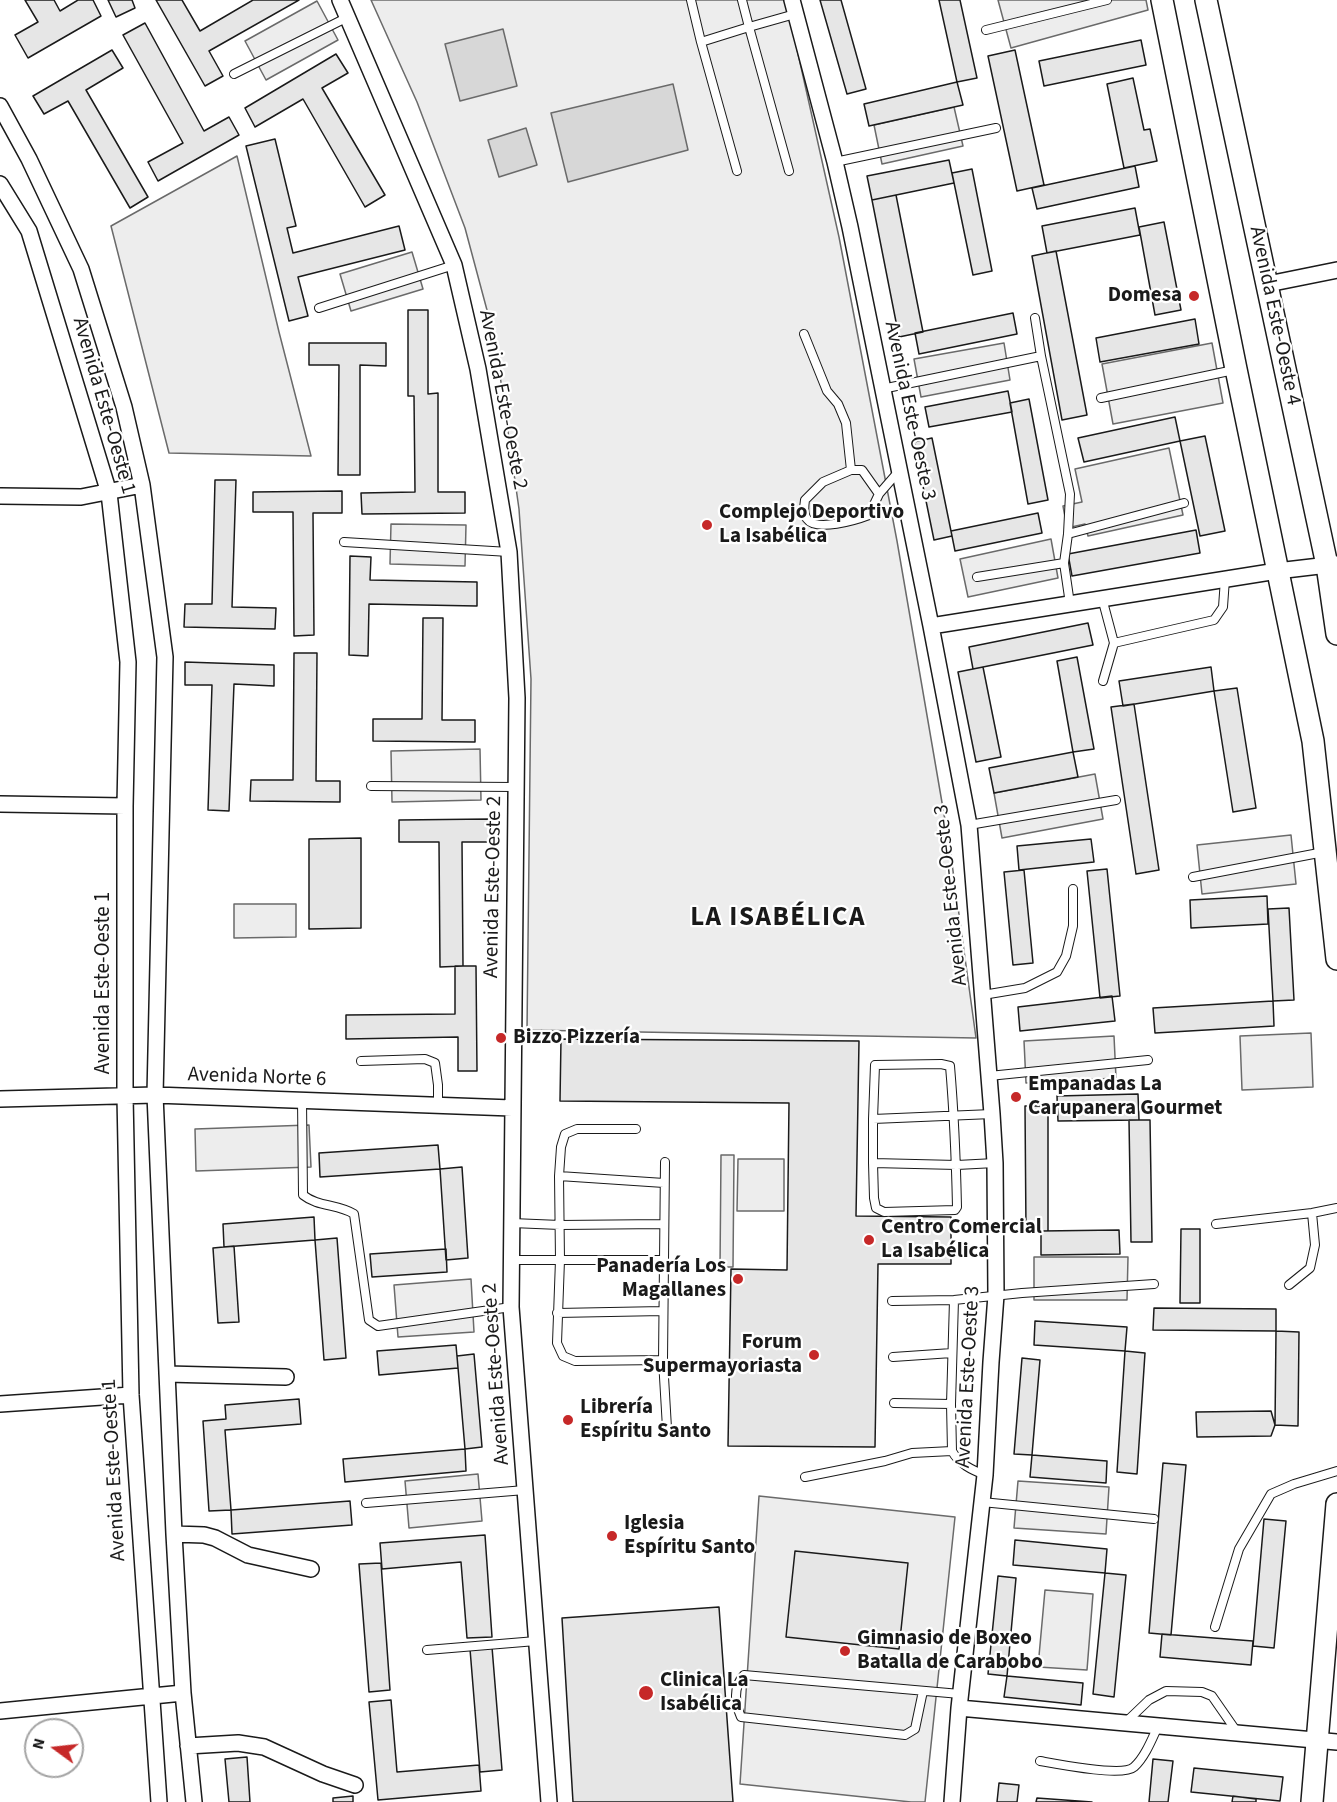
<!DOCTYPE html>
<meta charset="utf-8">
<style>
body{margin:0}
#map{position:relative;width:1337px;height:1802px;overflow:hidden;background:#fff;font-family:"Source Sans 3",sans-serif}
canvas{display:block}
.north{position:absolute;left:24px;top:1718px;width:60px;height:60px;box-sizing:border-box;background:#fff;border:2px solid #a3a3a3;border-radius:50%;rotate:285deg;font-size:16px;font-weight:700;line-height:24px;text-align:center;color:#1a1a1a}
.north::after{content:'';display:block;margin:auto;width:21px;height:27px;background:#c62828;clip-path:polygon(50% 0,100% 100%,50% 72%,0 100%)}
</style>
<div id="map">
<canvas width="1337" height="1802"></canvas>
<div class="north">N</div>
</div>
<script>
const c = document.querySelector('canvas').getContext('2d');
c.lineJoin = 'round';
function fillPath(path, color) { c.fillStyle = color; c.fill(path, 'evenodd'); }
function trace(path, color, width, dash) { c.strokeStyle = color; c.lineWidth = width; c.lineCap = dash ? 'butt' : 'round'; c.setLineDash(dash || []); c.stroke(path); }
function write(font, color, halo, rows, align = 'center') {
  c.font = font + ' "Source Sans 3",sans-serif'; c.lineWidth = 4.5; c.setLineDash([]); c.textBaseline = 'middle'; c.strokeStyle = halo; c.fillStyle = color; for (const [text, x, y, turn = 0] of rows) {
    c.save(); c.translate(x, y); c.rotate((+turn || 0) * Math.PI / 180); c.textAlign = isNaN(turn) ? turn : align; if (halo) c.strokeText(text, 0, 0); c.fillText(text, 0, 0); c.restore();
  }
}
const built = new Path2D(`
 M371 0H786L839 237 897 541 950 849 976 1038 527 1030 531 679 519 509 495 340 465 228 417 102Z
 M998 0H1146L1148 10 1011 48Z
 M317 1 338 40 266 80 245 41Z
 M954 107 963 146 882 164 874 125Z
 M237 156 279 332 311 456 169 453 111 226Z
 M412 252 423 289 351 311 340 274Z
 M1004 343 1010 380 921 397 914 359Z
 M1212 343 1223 403 1113 424 1102 364Z
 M1169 448 1183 515 1088 536 1085 524 1067 528 1063 506 1082 502 1075 469Z
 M391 524 466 525 465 566 390 564Z
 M1051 539 1058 578 968 597 960 559Z
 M480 749 481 800 392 802 391 751Z
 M1095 774 1103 819 1002 838 994 793Z
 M1291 835 1296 884 1202 894 1197 845Z
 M234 904H296V937L234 938Z
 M1311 1033 1313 1087 1242 1090 1240 1036Z
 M1114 1036 1116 1078 1026 1083 1024 1041Z
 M309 1125 311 1167 196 1171 195 1129Z
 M721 1155H734L733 1267H720Z
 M738 1159H784V1211H737Z
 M1034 1257H1128L1127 1300H1034Z
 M471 1279 474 1332 398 1337 394 1285Z
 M478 1474 482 1521 409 1528 405 1481Z
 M1018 1481 1109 1487 1106 1534 1014 1528Z
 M759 1496 955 1517 925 1802H911L740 1784Z
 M1045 1590 1093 1594 1087 1670 1038 1667Z`);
const water = new Path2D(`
 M503 29 517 86 460 101 445 44Z
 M673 84 688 150 568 182 551 113Z
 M526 128 537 165 499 177 488 140Z`);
const building = new Path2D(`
 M25 0H54L60 11 78 0H93L101 16 28 58 15 35 38 22Z
 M108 0H132L135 8 116 17Z
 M156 0H182L200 31 253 0H299L209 51 223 76 205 86Z
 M820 0H841L866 89 847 94Z
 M939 0H960L977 78 957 82Z
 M145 23 204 131 229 117 239 135 158 181 148 162 183 143 123 35Z
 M1141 40 1146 65 1044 86 1039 61Z
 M112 50 123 68 86 90 148 197 130 208 68 101 44 114 33 96Z
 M1015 50 1044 185 1017 191 988 56Z
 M336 54 348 73 322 88 385 195 365 207 303 99 255 127 245 108Z
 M1133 78 1144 130 1150 129 1157 161 1124 168 1107 84Z
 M957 82 963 105 869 126 864 104Z
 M275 139 296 226 287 228 293 253 399 226 405 250 298 277 308 316 289 321 246 146Z
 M949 160 954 183 872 200 867 176Z
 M1135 166 1139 187 1037 209 1032 188Z
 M972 169 992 271 973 275 952 173Z
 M896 195 923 332 899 337 872 200Z
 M1135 208 1140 235 1047 253 1042 226Z
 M1164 222 1181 310 1155 315 1139 227Z
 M1056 251 1087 415 1062 420 1032 256Z
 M408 310H428V394L438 393V492H465V513L362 514 361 493 415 492 414 396H408Z
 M1013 313 1017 334 919 354 915 333Z
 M1195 319 1199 344 1100 362 1096 338Z
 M309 343H386V366L360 365V475H338L339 365H309Z
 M1008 391 1012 412 929 427 925 407Z
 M1029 399 1048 500 1028 504 1010 403Z
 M1175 417 1180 441 1084 462 1078 438Z
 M1205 436 1225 531 1200 536 1180 441Z
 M932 438 952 536 934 540 914 442Z
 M215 480H236L232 607 276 608 275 629 184 627 185 604H212Z
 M342 491V513H313L314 635 294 636 293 512H253V492Z
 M1038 513 1042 533 955 551 951 531Z
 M1196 530 1200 553 1072 576 1068 554Z
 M350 556 371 557 370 580 477 582V606L369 604 368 656 349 655Z
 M423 618H443L442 720H475V742L373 741V719H422Z
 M1088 623 1093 645 973 669 969 647Z
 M294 653H317L316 781H340V802L250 801 251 780H293Z
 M1077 657 1094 749 1073 752 1057 661Z
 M185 662 274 665V686L234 684 229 811 208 810 212 685H185Z
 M983 667 1001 757 976 762 958 672Z
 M1211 667 1214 691 1123 706 1119 681Z
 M1237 688 1256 808 1233 812 1214 691Z
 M1134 704 1159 870 1136 874 1111 707Z
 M1073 752 1078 777 994 793 989 768Z
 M490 819V842H462L463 966 440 967 439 842H399V820Z
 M361 838V928L309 929V839Z
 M1091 839 1094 862 1019 870 1017 846Z
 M1107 869 1120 996 1100 998 1087 871Z
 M1024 870 1033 963 1013 965 1004 872Z
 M1267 896 1268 924 1191 928 1190 900Z
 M1289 908 1294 1000 1273 1001 1268 909Z
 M455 966H476L477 1071H458V1037L346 1039V1015L455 1014Z
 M1112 996 1115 1021 1020 1031 1018 1007Z
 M1273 1001 1274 1026 1155 1033 1153 1008Z
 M561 1039 859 1041 856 1216 951 1217V1264H878L875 1447 728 1446 731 1269 787 1270 789 1103 560 1101Z
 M1138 1094 1139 1120 1058 1121 1057 1096Z
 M1025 1106H1048V1231H1026Z
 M1129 1120H1150L1152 1242H1131Z
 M438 1145 440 1169 320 1177 319 1153Z
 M462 1167 468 1258 446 1260 440 1169Z
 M314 1217 315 1240 224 1247 223 1224Z
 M1181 1229H1200V1303H1180Z
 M1119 1230 1120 1254 1041 1255V1231Z
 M337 1238 346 1358 324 1360 315 1240Z
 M234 1246 239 1322 218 1323 213 1248Z
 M446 1249 447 1272 372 1277 370 1254Z
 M1154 1308 1276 1309V1331L1153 1330Z
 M1035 1321 1127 1327 1125 1351 1034 1345Z
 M1276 1331 1299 1332 1298 1426 1275 1425Z
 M456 1345 458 1368 379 1375 377 1351Z
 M1125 1351 1145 1353 1137 1474 1117 1472Z
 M474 1354 482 1447 465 1449 457 1356Z
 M1022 1358 1040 1360 1032 1455 1014 1454Z
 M299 1399 301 1424 225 1430 231 1510 209 1511 203 1421 226 1419 225 1405Z
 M1271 1411 1275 1425 1271 1436 1197 1437 1196 1412Z
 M465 1449 466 1471 345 1482 343 1459Z
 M1032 1455 1107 1461 1106 1483 1030 1477Z
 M1163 1463 1186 1465 1171 1635 1149 1633Z
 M350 1501 352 1525 232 1534 231 1510Z
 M1264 1519 1286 1521 1274 1648 1253 1646Z
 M485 1535 492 1637 467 1638 461 1562 382 1569 380 1543Z
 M1015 1540 1107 1549 1105 1573 1013 1565Z
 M795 1551 908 1563 899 1649 786 1637Z
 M381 1563 390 1690 369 1692 359 1564Z
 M1105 1573 1126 1575 1114 1697 1093 1694Z
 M998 1576 1016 1578 1007 1676 988 1674Z
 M719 1607 733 1802H573L562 1618Z
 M1162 1634 1253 1641 1251 1665 1160 1657Z
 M492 1647 502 1770 480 1772 470 1649Z
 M1007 1676 1083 1683 1081 1705 1004 1697Z
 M391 1700 397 1772 479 1765 481 1791 378 1800 369 1702Z
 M247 1757 250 1802H229L225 1759Z
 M1153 1759 1173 1761 1168 1802H1149Z
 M1194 1768 1283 1777 1280 1801 1191 1792Z
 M999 1783 1019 1785 1017 1802H997Z
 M353 1796V1802H333V1798Z
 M1233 1796 1256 1799V1802H1232Z
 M1037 1798 1092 1802H1036Z`);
const lane = new Path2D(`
 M691 0 701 42 749 27 789 171
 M742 0 749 27 795 14
 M986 30 1107 0
 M701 42 737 171
 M234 74 348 17
 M835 162 996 128
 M319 308 454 265
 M1035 318 1041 356 1070 494 1068 534 1064 563
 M804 334 827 391 838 404 846 423 851 470
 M882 389 1041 356
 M1101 398 1234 370
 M879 494 862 470H851L823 482 805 500C804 507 803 514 807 519 816 532 856 520 869 515L879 494 899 471
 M1068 534 1184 503
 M344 542 509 552
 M977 577 1064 563 1070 604
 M1102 598 1114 643 1103 681
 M1114 643 1214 620 1223 607 1225 579
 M371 786 516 787
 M969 825 1116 800
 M1193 877 1324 852
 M983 995 1025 988 1057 972 1066 956 1073 926V889
 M361 1061 425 1059 435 1063 438 1085V1105
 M989 1076 1148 1060
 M302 1100 303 1195C318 1207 338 1204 354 1214L369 1320 378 1326 511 1307
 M873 1119 992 1114
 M636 1129H577L565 1134 561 1147 559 1176 560 1260 557 1343 563 1356 575 1361 663 1360 665 1162
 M873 1163 874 1198 876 1208 884 1212 955 1210 957 1207C956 1160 954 1113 950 1066L941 1064 875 1065 873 1119V1163L957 1165 995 1163
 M559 1176 664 1183
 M512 1223 560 1225 664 1224
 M1216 1224 1312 1213 1337 1208
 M511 1260H663
 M1289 1285 1310 1268 1315 1245 1312 1213
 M954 1300 951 1404 952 1451C959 1464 972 1470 985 1475
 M892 1301 954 1300 1022 1293 1154 1284
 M557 1313 663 1311
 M893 1357 952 1353
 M663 1360 667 1428
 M894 1403 951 1404
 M805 1477 885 1461 912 1453 952 1451
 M982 1502 1154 1519
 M366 1503 525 1490
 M1215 1627 1239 1549 1271 1494 1294 1484 1337 1471
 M427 1650 536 1641
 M923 1691 915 1729 905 1735 741 1717C735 1703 733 1687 744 1675L960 1694
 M1126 1722 1149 1700 1166 1691 1202 1692 1212 1696 1237 1732
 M1040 1761C1057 1764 1123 1777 1134 1767 1145 1757 1152 1739 1158 1726`);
const street = new Path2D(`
 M340 0 454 265 478 369 509 552 517 698 511 1307 549 1802
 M792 0 835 162 850 227 931 626 969 825 992 1114 995 1163 996 1295 991 1362 985 1475 959 1708 952 1802
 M0 106 29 159 81 269 124 407 142 485 165 657 155 1095 174 1534 183 1693 194 1802
 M0 184 29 231 109 493 128 662 125 806V1096L131 1395 159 1802
 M1268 284 1337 270
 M0 496 81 497 142 485
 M931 626 1277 571 1337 564
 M0 804 125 806
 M0 1099 155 1095 512 1108
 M167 1374 286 1377
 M0 1404 131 1395
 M174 1534 204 1535 215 1538 248 1555 311 1569
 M959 1708 1337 1742
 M0 1711 183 1693
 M188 1746 238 1743 264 1747 323 1774 355 1785`);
const secondary = new Path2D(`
 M1162 0 1236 369 1313 741 1337 959
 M1206 0 1327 565 1337 634
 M1312 1802 1337 1504`);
const markers = [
 [1194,296,6,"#c62828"],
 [707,525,6,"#c62828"],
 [501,1038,6,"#c62828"],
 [1016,1097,6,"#c62828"],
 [869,1240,6,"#c62828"],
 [738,1279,6,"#c62828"],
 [814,1355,6,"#c62828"],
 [568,1420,6,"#c62828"],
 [612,1536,6,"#c62828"],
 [845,1651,6,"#c62828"],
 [646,1693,8,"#c62828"]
];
const poiNames = [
 ["Domesa",1182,296,"right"],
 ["Complejo Deportivo",719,513],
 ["La Isabélica",719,537],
 ["Bizzo Pizzería",513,1038],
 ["Empanadas La",1028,1085],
 ["Carupanera Gourmet",1028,1109],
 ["Centro Comercial",881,1228],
 ["La Isabélica",881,1252],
 ["Panadería Los",726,1267,"right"],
 ["Magallanes",726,1291,"right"],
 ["Forum",802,1343,"right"],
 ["Supermayoriasta",802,1367,"right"],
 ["Librería",580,1408],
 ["Espíritu Santo",580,1432],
 ["Iglesia",624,1524],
 ["Espíritu Santo",624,1548],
 ["Gimnasio de Boxeo",857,1639],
 ["Batalla de Carabobo",857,1663],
 ["Clinica La",660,1681],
 ["Isabélica",660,1705]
];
const streetNames = [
 ["Avenida Este-Oeste 4",1274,316,78],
 ["Avenida Este-Oeste 2",502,400,79],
 ["Avenida Este-Oeste 1",103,406,74],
 ["Avenida Este-Oeste 3",909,411,78],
 ["Avenida Este-Oeste 2",494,887,-89],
 ["Avenida Este-Oeste 3",952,895,-96],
 ["Avenida Este-Oeste 1",104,983,-90],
 ["Avenida Norte 6",257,1078,2],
 ["Avenida Este-Oeste 2",497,1374,-94],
 ["Avenida Este-Oeste 3",969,1377,-87],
 ["Avenida Este-Oeste 1",115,1470,-93]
];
const districtNames = [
 ["LA ISABÉLICA",778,919]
];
fillPath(built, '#ededed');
trace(built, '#6a6a6a', 1.5);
fillPath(water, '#d7d7d7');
trace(water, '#6a6a6a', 1.5);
fillPath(building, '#e6e6e6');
trace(building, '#1a1a1a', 1.5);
trace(lane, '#1a1a1a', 10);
trace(street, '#1a1a1a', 18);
trace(secondary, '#1a1a1a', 24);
trace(lane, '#fff', 8);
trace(street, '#fff', 15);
trace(secondary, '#fff', 21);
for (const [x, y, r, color] of markers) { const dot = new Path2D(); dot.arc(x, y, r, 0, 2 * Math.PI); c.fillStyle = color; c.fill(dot); trace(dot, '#fff', 2); }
write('bold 21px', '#1a1a1a', '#fff', poiNames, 'left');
write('21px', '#1a1a1a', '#fff', streetNames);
c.letterSpacing = '1.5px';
write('bold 27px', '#1a1a1a', '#fff', districtNames);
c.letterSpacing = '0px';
</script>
